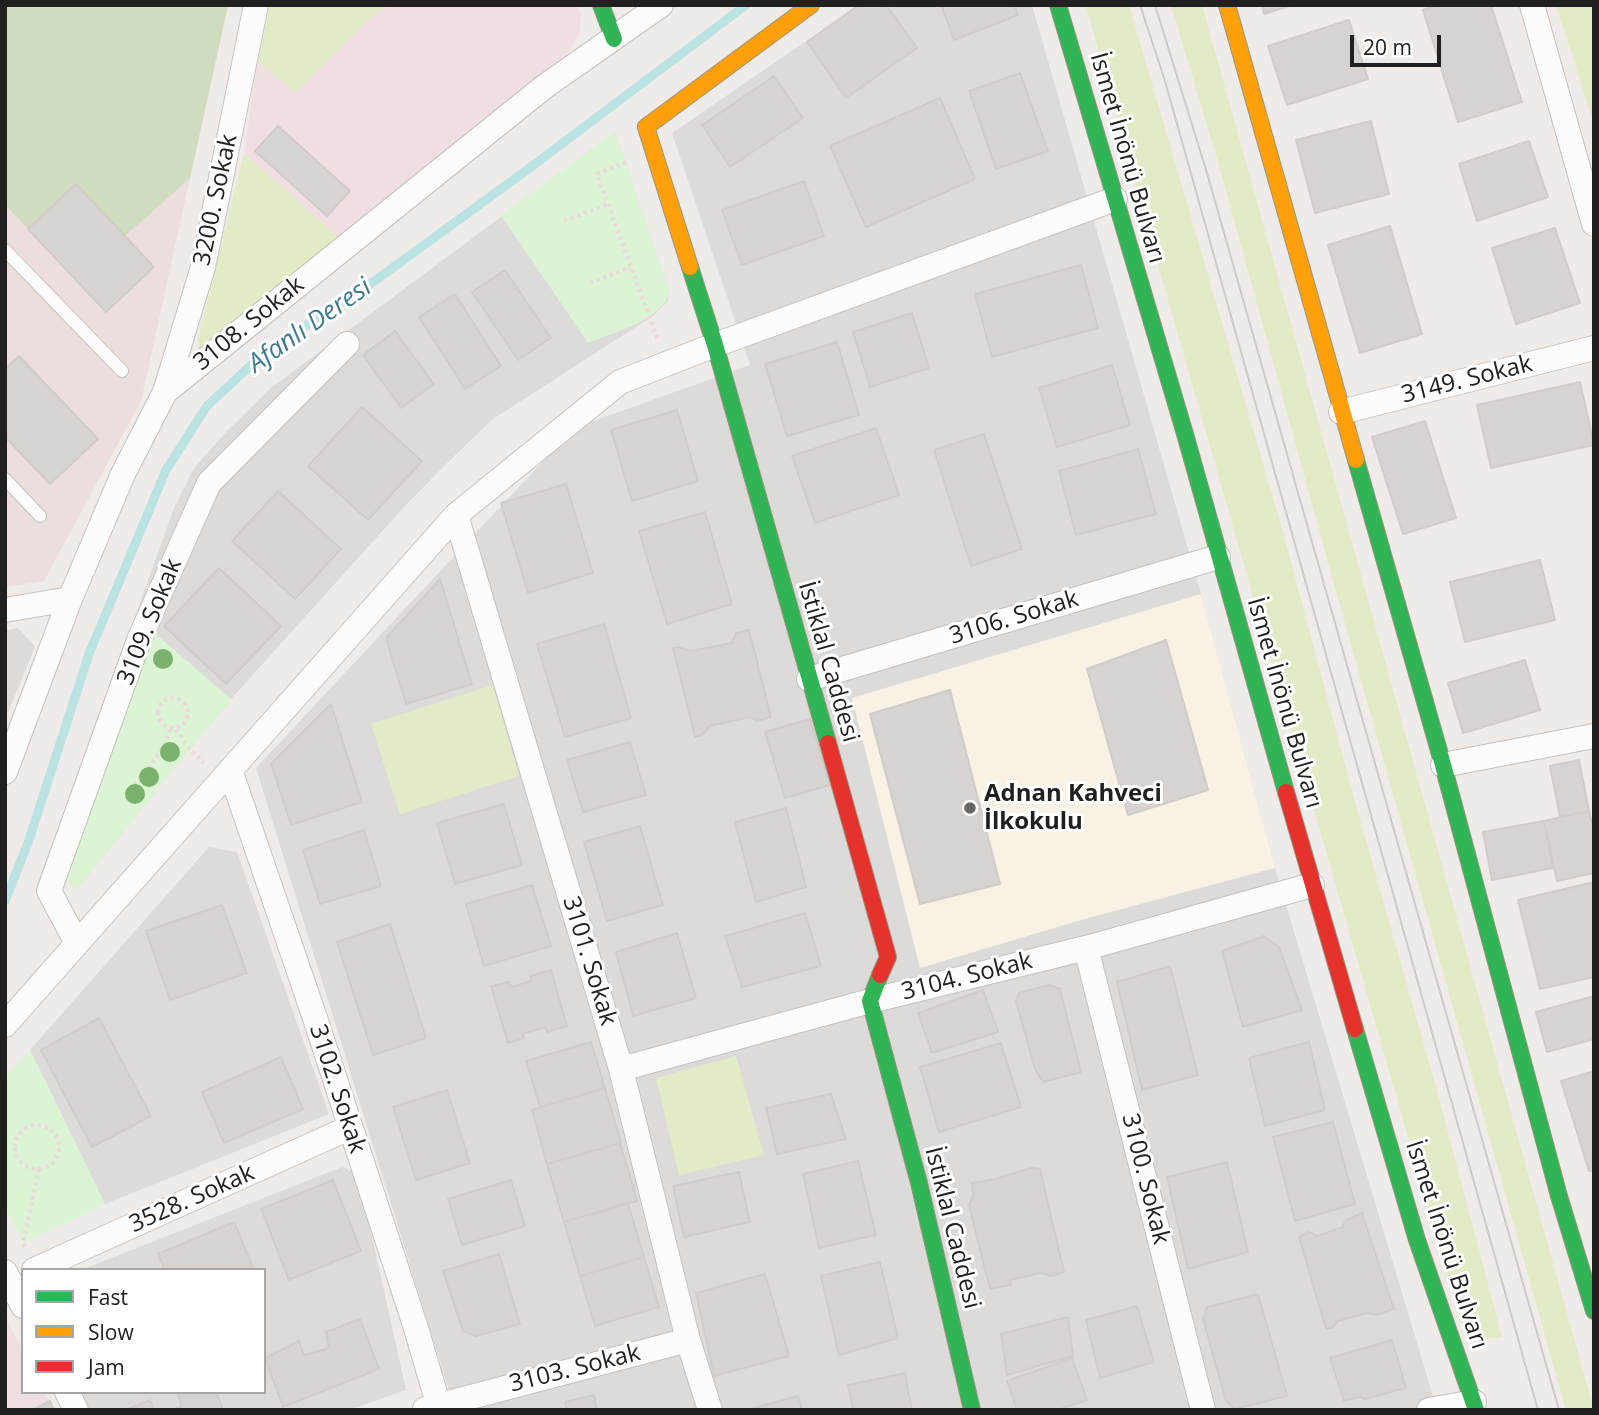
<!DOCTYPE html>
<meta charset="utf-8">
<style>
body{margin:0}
#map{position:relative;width:1599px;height:1415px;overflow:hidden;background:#eeebe8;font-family:"Open Sans",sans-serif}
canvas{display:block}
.frame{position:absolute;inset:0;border:7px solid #202020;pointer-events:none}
.legend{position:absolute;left:21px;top:1268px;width:245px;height:126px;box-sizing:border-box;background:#fff;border:2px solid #a6a6a6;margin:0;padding:9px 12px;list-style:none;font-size:21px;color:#202020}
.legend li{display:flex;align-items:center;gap:14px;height:35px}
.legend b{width:35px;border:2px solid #a6a6a6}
.scale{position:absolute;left:1350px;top:35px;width:91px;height:32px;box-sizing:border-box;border:4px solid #202020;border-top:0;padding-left:9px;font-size:21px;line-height:24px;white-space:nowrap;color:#202020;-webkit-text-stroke:5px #fff;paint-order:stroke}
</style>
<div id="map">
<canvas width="1599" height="1415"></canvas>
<div class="frame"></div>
<ul class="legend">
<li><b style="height:9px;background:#30b455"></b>Fast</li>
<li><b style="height:9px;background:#ff9f0a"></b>Slow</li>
<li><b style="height:9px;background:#e5322d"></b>Jam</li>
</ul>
<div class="scale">20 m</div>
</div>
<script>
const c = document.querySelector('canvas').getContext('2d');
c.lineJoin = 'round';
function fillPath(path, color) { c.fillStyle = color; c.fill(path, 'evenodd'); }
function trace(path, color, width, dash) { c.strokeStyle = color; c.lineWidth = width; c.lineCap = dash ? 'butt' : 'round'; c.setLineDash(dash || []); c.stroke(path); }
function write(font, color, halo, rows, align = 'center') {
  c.font = font + ' "Open Sans",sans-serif'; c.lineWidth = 6; c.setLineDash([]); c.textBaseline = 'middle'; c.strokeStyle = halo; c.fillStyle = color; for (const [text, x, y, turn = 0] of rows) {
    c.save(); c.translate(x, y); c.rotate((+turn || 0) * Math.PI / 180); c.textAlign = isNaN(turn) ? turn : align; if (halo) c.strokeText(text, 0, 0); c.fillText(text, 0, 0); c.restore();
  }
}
const residential = new Path2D(`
 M859 5H1032L1201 594 1275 868 1437 1410H455L256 768 574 428 750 365 672 133Z
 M615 132 670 293 667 302 653 316 493 419 445 465 405 506 231 699 77 889 46 864 174 508 194 468 225 433 271 388Z
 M18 628 35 647 5 719V631Z
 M209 847 237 852 329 1114 105 1204 30 1050Z
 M342 1167 358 1174 406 1390 349 1410H90L81 1392H264V1270H81Z`);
const commercial = new Path2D(`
 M390 5H577L581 14 579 35 565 56 342 241 244 153 258 61 295 92 370 17Z
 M5 1316 23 1351V1392H44L53 1410H5Z`);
const education = new Path2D(`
 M1201 594 1275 868 1088 918 920 968 852 698Z`);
const military = new Path2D(`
 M5 5H228L141 401 44 581 5 587Z`);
const grass = new Path2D(`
 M270 5H390L370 17 295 92 258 61Z
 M1086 5H1129L1281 525 1355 802 1436 1087 1502 1337 1484 1339 1461 1322 1162 279Z
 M1171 5H1202L1594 1410H1566L1334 584 1219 165Z
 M1556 5H1594V124Z
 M244 153 342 241 204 350 199 347 198 339Z
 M493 685 519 776 400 814 371 724Z
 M736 1056 764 1155 679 1175 656 1078Z`);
const forest = new Path2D(`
 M5 5H228L190 178 125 236 76 184 28 229 5 204Z`);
const park = new Path2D(`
 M615 132 670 293C661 321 613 332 588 343L501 215Z
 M151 630 231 699 77 889 66 880Z
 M30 1050 105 1204 23 1243 5 1207V1078Z`);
const stream = new Path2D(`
 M5 901 28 843 89 654 166 470 207 406 263 354 376 280 527 170 746 5`);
const building = new Path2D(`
 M859 5H886L917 48 846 98 807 42Z
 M941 5H1014L1018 15 954 40Z
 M1262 5H1292L1264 14Z
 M1438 5H1491L1522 102 1458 122 1423 10Z
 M1349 20 1368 79 1287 105 1268 46Z
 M1020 73 1048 151 996 169 969 91Z
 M774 76 803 118 730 167 702 125Z
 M940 98 975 179 866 227 830 146Z
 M1371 121 1389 194 1315 213 1296 140Z
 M278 126 350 191 327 216 255 151Z
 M1529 141 1548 197 1477 221 1459 164Z
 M804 181 824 236 742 265 722 210Z
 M76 184 154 267 106 312 28 229Z
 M1390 226 1422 334 1360 353 1328 245Z
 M1555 228 1580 303 1516 324 1492 248Z
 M1081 265 1098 328 992 357 975 294Z
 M505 270 551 338 518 360 472 292Z
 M455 294 501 366 465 389 419 317Z
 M912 313 929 368 870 387 853 332Z
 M395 331 434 384 401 408 363 355Z
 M837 342 859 415 787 436 765 364Z
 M19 356 98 439 50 484 5 437V369Z
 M1112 365 1130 425 1057 447 1039 388Z
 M1580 382 1594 445 1491 468 1477 405Z
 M362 407 422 461 368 520 308 466Z
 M677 410 698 481 632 501 611 430Z
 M1425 421 1456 518 1403 534 1372 437Z
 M876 428 899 495 815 523 792 456Z
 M984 434 1022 549 971 566 934 450Z
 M1138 449 1156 514 1076 535 1059 471Z
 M566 484 593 573 528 593 501 503Z
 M278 491 341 549 295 599 232 541Z
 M705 512 732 604 667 624 639 531Z
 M1540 560 1555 620 1465 642 1450 582Z
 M219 568 281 626 226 684 164 626Z
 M440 579 472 684 406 704 386 638Z
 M604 624 631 718 565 737 537 644Z
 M749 630 771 717 757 721 750 717 710 726 702 735 695 737 673 648 678 647 690 651 732 643 736 633Z
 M1166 640 1208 790 1128 815 1087 669Z
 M1525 660 1540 710 1463 733 1448 683Z
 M950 690 1000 884 920 904 870 714Z
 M331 704 362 802 291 825 271 764Z
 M810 719 830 785 785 798 765 732Z
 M630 742 646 795 583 812 567 760Z
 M1579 760 1589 811 1560 817 1550 766Z
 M504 804 522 865 455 884 437 823Z
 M786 808 806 887 756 902 735 822Z
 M1589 811 1594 831V873L1557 881 1544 821Z
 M1544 821 1553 868 1492 880 1483 832Z
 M640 826 663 905 607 921 584 842Z
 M364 830 381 886 320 904 303 850Z
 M1594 882V977L1540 989 1518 900Z
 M532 885 551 946 484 966 466 904Z
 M222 905 247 973 170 1000 146 931Z
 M805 913 821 966 742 987 725 936Z
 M390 924 426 1038 373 1055 337 942Z
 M677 933 696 998 633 1016 616 952Z
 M1264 936 1279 947 1302 1010 1243 1027 1222 951Z
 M1170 966 1198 1075 1142 1090 1117 982Z
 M551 970 567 1026 547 1032 545 1027 522 1034 524 1038 508 1043 491 986 509 982 511 987 531 981 530 976Z
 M1049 985 1060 989 1081 1072 1043 1082 1035 1069 1016 1001 1019 993Z
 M983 990 998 1032 932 1053 918 1013Z
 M1594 996V1039L1547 1052 1536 1012Z
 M99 1018 151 1116 92 1147 41 1050Z
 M591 1042 605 1088 540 1107 526 1061Z
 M1309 1042 1325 1110 1265 1126 1249 1058Z
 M1001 1043 1021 1107 939 1132 920 1067Z
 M281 1057 303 1109 224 1143 202 1092Z
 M1594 1071V1170L1589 1171 1561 1081Z
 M605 1088 621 1143 547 1164 532 1110Z
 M447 1090 470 1163 416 1180 393 1107Z
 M831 1094 846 1139 777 1154 766 1108Z
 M1333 1122 1355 1204 1295 1221 1273 1137Z
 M620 1143 637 1201 564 1222 547 1164Z
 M858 1161 876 1235 819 1248 803 1174Z
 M1227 1162 1248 1252 1188 1269 1167 1177Z
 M1031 1168 1040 1169 1064 1272 1051 1276 1041 1273 1010 1280 1011 1285 990 1289 969 1205 973 1196 972 1183 995 1179Z
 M739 1172 750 1222 684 1237 673 1186Z
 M333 1180 361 1251 289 1280 261 1209Z
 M511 1180 525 1226 462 1245 448 1199Z
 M628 1203 644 1257 580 1276 564 1222Z
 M1362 1213 1394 1309 1377 1315 1367 1313 1338 1321 1332 1328 1326 1329 1299 1237 1309 1232 1317 1236 1343 1227 1345 1221Z
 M234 1222 254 1270H165L158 1254Z
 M499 1254 520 1324 476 1336 463 1331 443 1271Z
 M644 1257 659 1307 595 1326 580 1276Z
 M880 1262 898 1338 839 1355 821 1276Z
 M765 1274 789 1356 714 1376 696 1293Z
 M1258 1294 1287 1396 1235 1409 1226 1401 1203 1319 1207 1307Z
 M1137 1306 1154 1362 1100 1378 1086 1320Z
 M1068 1317 1073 1356 1007 1375 1001 1334Z
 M360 1319 379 1369 283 1407 265 1358 299 1341 304 1355 329 1348 326 1332Z
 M1392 1340 1406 1388 1365 1399 1359 1397 1344 1401 1330 1358Z
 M1072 1358 1087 1400 1057 1410H1017L1007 1381Z
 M905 1373 912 1410H853L848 1385Z
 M178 1392H216L223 1410H171L181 1407Z
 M594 1395 597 1410H567L565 1402Z
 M798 1396 802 1410H747Z
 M150 1400 154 1410H126Z
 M50 1401 54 1410H33Z`);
const path = new Path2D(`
 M626 162 597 174 658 340
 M564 221 608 204
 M590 283 631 267
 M158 713a15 15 0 1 1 30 0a15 15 0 1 1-30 0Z
 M176 729 190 750 204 763
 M130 790C142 776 168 747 170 729
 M15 1147a22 22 0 1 1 44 0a22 22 0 1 1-44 0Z
 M25 1247 23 1243 39 1169`);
const lane = new Path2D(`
 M5 250 122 371
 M5 479 40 516`);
const street = new Path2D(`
 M1532 5 1594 224
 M165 392 203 267 256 5
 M1341 412 1594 348
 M456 515 621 1069 688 1340 710 1410
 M5 610 70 599
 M809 679 1218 557
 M1443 765 1594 736
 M230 770 316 1021 415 1325 440 1410
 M5 772 70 599 123 474 165 392 544 87 661 5
 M77 943 49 891 139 640 209 483 347 344
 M1086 948 1203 1410
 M5 1025 456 515 620 382 715 345 1115 199
 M621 1069 870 1001 1086 948 1312 885
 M34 1270 349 1128
 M5 1272 23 1306
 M67 1392 76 1410
 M425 1409 688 1340
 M1429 1410 1474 1402`);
const fast = new Path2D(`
 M601 5 614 39
 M1058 5 1185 434 1286 792
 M690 267 715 345 828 743
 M1356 460 1443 765 1559 1196 1594 1311
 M880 975 870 1001 919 1183 972 1410
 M1355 1029 1417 1240 1476 1410`);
const slow = new Path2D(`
 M1227 5 1356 460
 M690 267 646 127 811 5`);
const jam = new Path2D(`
 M828 743 888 957 880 975
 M1286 792 1355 1029`);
const tram = new Path2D(`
 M1140 5 1165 81 1538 1410
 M1155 5 1207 173 1559 1410`);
const trees = [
 [163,659],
 [170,752],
 [149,777],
 [135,794]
];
const markers = [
 [970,808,7,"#686766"]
];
const streetNames = [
 ["İsmet İnönü Bulvarı",1127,158,74],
 ["3200. Sokak",216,200,-78],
 ["3108. Sokak",249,324,-39],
 ["3149. Sokak",1467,380,-14],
 ["3106. Sokak",1014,618,-17],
 ["3109. Sokak",150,622,-68],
 ["İstiklal Caddesi",828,662,74],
 ["İsmet İnönü Bulvarı",1284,703,74],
 ["3101. Sokak",589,961,73],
 ["3104. Sokak",967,977,-14],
 ["3102. Sokak",337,1089,72],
 ["3100. Sokak",1145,1179,76],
 ["3528. Sokak",192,1199,-24],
 ["İstiklal Caddesi",952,1228,76],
 ["İsmet İnönü Bulvarı",1446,1245,72],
 ["3103. Sokak",575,1369,-14]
];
const poiNames = [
 ["Adnan Kahveci",984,794],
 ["İlkokulu",984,822]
];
const waterNames = [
 ["Afanlı Deresi",310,326,-35]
];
fillPath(residential, '#dddbda');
fillPath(commercial, '#f0dfe0');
fillPath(education, '#f7f2e4');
fillPath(military, '#ecdedc');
fillPath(grass, '#e2ebc6');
fillPath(forest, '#cfdcbd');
fillPath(park, '#dbf4d4');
trace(stream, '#bbe3e2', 9);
fillPath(building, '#d6d3d1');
trace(building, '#d1ccc9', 2);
trace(lane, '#c4c2c1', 14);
trace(street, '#c4c2c1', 26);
trace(fast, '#999580', 18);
trace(slow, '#999580', 18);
trace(jam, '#999580', 18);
trace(path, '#ebdadb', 4.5, [3.5, 3.5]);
trace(lane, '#fcfcfc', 12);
trace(street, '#fcfcfc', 24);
trace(fast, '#30b455', 16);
trace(slow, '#ff9f0a', 16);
trace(jam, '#e5322d', 16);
trace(tram, '#cbcbca', 2);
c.fillStyle = '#7ab16d';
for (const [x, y] of trees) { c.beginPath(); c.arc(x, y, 10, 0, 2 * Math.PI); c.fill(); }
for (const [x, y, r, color] of markers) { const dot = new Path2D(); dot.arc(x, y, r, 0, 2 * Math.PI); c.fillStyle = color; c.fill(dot); trace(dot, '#fff', 2.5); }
write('24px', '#202020', '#fff', streetNames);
write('bold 24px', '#202020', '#fff', poiNames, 'left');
write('italic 26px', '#3e7b92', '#fff', waterNames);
</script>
